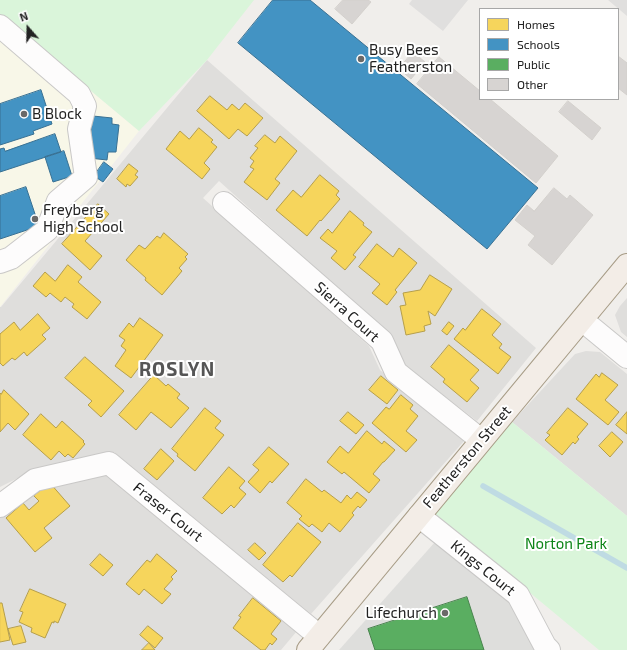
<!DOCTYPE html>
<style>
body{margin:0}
#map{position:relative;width:627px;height:650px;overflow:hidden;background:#f0eeeb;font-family:"Exo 2",sans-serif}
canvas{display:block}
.legend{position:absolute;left:479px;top:8px;width:140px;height:92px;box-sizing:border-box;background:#fff;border:1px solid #a7a7a7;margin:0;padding:5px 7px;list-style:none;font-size:12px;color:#222}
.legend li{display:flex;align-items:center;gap:8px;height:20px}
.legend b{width:20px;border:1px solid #a7a7a7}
.north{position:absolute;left:8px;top:8px;width:40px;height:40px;-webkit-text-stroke:3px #fff;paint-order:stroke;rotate:340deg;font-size:11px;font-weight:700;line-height:16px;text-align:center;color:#222}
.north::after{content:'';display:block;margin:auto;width:14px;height:18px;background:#222;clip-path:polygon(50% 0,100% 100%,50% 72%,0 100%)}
</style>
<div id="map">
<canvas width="627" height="650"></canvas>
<ul class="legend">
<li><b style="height:11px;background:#f6d55c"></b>Homes</li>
<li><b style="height:11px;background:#4393c3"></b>Schools</li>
<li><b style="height:11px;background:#5aae61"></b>Public</li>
<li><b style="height:11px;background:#d7d4d2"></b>Other</li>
</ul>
<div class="north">N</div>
</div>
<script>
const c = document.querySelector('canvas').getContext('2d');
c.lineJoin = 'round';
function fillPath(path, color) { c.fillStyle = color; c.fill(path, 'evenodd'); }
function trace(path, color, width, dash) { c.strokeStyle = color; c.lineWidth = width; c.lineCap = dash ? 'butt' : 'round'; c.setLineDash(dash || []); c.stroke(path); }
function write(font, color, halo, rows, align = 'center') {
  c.font = font + ' "Exo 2",sans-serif'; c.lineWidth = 4; c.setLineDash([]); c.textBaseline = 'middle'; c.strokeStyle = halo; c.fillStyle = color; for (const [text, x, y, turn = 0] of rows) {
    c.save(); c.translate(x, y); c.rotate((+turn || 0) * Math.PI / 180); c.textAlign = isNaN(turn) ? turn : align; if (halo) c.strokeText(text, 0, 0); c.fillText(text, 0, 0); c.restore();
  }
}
const residential = new Path2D(`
 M207 60 536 348 477 421 404 365 389 334 219 181 203 198 369 346 380 370 464 441 311 614 114 452 26 474 0 487V307H1Z
 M627 298V337L621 332 615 315 620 306Z
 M586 351 600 352 627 374V516L512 422 575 354Z
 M111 474 297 631 281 650H0V512L37 484Z`);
const education = new Path2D(`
 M0 15 139 131 0 307Z`);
const religious = new Path2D(`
 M435 542 513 600 536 650H339Z`);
const park = new Path2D(`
 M0 0H254L207 60 139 131 0 15Z
 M512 422 627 516V650H599L435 514Z`);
const parking = new Path2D(`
 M412 0H468L443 31 409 4Z
 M608 0H627V16Z`);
const homes = new Path2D(`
 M210 96 227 110 232 104 239 110 245 103 263 118 247 136 238 129 229 139 197 111Z
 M199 128 213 140 211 142 217 147 204 163 210 169 202 179 166 149 180 131 189 139Z
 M265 135 275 143 280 136 297 151 275 179 280 183 267 200 244 182 254 169 250 167 254 161 250 158 258 148 255 146Z
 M129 164 138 171 135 175 138 177 130 186 127 184 126 187 117 179Z
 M320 175 339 191 336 195 340 199 321 221 320 220 307 236 276 210 293 190 301 197Z
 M98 204 109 214 85 241 102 256 90 270 62 244Z
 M350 211 364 223 363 225 372 232 353 255 356 257 345 270 331 258 337 251 320 238 328 229 332 233Z
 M164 233 188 254 185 257 187 259 179 268 182 271 162 295 145 280 146 278 126 260 139 245 145 249 157 236 160 238Z
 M377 244 393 257 399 248 417 263 395 290 397 292 387 305 372 293 380 284 359 267Z
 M68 265 82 277 78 282 101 302 87 319 72 307 74 304 65 297 61 302 50 293 46 297 33 286 45 272 55 281Z
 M430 275 452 289 435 316 428 311 431 324 424 326 425 331 406 335 400 306 406 305 403 293 420 290Z
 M482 309 501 324 492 335 502 344 499 348 511 357 498 374 454 339 463 328 465 330Z
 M38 314 50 328 42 335 46 339 27 356 24 352 15 360 12 358 3 366 0 363V334L14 322 20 330Z
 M140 318 163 335 131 378 115 366 126 350 121 346 125 340 119 336 129 323 133 327Z
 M449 322 454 326 447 335 442 331Z
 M449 345 479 370 470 380 479 388 467 402 443 382 445 379 431 367Z
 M85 357 124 391 101 417 88 405 92 401 65 378Z
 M602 373 618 385 605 400 619 412 608 425 576 399 596 374 599 377Z
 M154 375 166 386 168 384 180 394 177 398 189 408 171 428 151 412 136 430 119 415Z
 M381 376 398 390 387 404 369 390Z
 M4 390 29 414 15 430 8 423 0 432V393L1 394Z
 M401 395 413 405 410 409 418 416 406 431 417 440 406 452 372 423 386 407 389 409Z
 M205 408 221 421 215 428 224 435 195 471 177 456 178 454 172 449Z
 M568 408 588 424 577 437 579 439 575 444 573 442 562 455 545 440 550 435 547 433Z
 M348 412 364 425 356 434 340 421Z
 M627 412V434L616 425Z
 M41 414 56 428 62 421 84 441 83 442 85 444 73 458 68 454 65 457 59 451 51 460 23 435Z
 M367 431 382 444 384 441 395 450 384 462H383L373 474 380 480 369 493 344 472 342 474 327 462 340 446 348 453Z
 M612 432 623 442 610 457 599 446Z
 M269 447 289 464 272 483 270 481 260 493 248 482 259 470 253 465Z
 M161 449 174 461 157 480 144 469Z
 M229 467 245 481 239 488 246 494 234 508 231 505 222 514 203 498Z
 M306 479 322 492 324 490 341 503 347 495 351 499 357 492 367 500 360 508 358 506 352 513 354 515 340 532 329 523 322 532 312 524 309 527 299 519 302 516 287 503Z
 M50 483 70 506 44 528 52 538 35 552 6 518 23 503 29 510 39 501 34 496Z
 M298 523 321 542 292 577 290 575 283 582 263 565Z
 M255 543 266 553 259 560 248 550Z
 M100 554 113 565 103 576 90 565Z
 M157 554 177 571 171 577 173 579 164 589 171 594 162 604 144 589 139 595 126 584 147 560 150 562Z
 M30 589 66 604 58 623 54 621V623L52 622 45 638 31 632 32 628 19 622 23 612 20 611Z
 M253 598 281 621 271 634 277 639 272 645 270 643 265 650H261L233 628 241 617 239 616Z
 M0 603H2L10 640 0 642Z
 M21 626 26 642 13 645 8 629Z
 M148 626 163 638 155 648 140 635Z
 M149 643 155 650H142Z`);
const schools = new Path2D(`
 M273 0H310L538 188 487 249 238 43Z
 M41 90 52 124 33 131 34 134 0 145V104Z
 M93 116 112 118V124L119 125 116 152H108L107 160 89 158Z
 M55 134 61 152 0 172V149L4 148 5 151Z
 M64 151 72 176 53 182 45 157Z
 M104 162 113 169 103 182 94 176Z
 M26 187 39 226 0 239V196Z`);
const public = new Path2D(`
 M467 597 484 650H375L368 629Z`);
const stream = new Path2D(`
 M483 486 627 568`);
const building = new Path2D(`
 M343 0H368L371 2 352 24 335 9Z
 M413 52 425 62 411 79 399 69Z
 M618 56 627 63V95L618 88Z
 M439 57 480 91V99H490L558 156 536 183 417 84Z
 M568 101 601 128 592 140 559 112Z
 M554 188 567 199 570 195 593 215 552 265 528 245 535 236 515 220 527 205 534 211Z`);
const minor = new Path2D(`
 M0 26 79 94 85 106 79 129 86 177 58 201 47 230 11 258 0 262
 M224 203 382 341 396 372 481 440
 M582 320 627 357
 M0 506 35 480 109 463 319 636
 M419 516 518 595 545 646 549 650`);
const major = new Path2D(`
 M308 650 627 265`);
const markers = [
 [361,59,4,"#6a6968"],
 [24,114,4,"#6a6968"],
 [35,219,4,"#6a6968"],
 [445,613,4,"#6a6968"]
];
const poiNames = [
 ["Busy Bees",369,50],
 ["Featherston",369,67],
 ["B Block",32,114],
 ["Freyberg",43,210],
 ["High School",43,227],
 ["Lifechurch",437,613,"right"]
];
const streetNames = [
 ["Sierra Court",347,312,42],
 ["Featherston Street",467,457,-50],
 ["Fraser Court",168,512,39],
 ["Kings Court",483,568,39]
];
const parkNames = [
 ["Norton Park",566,544]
];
const districtNames = [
 ["ROSLYN",177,370]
];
fillPath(residential, '#dfdedc');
fillPath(education, '#f8f7e8');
fillPath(religious, '#dededc');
fillPath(park, '#daf5da');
fillPath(parking, '#e0dfde');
fillPath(homes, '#f6d55c');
trace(homes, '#b69f4b', 1);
fillPath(schools, '#4393c3');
trace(schools, '#397193', 1);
fillPath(public, '#5aae61');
trace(public, '#49844e', 1);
trace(stream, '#bfdbe3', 5.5);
fillPath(building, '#d7d4d2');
trace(building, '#d3d0cc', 1);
trace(minor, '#c9c8c7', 24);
trace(major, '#a79c86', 24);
trace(minor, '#fdfcfc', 22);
trace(major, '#f3ede7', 22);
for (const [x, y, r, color] of markers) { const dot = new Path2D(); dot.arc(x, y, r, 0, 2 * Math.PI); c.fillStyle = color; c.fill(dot); trace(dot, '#fff', 1.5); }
write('15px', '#222', '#fff', poiNames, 'left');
write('15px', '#222', '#fff', streetNames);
write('15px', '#0c8416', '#fff', parkNames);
c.letterSpacing = '1px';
write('bold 19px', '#555', '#fff', districtNames);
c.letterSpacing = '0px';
</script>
